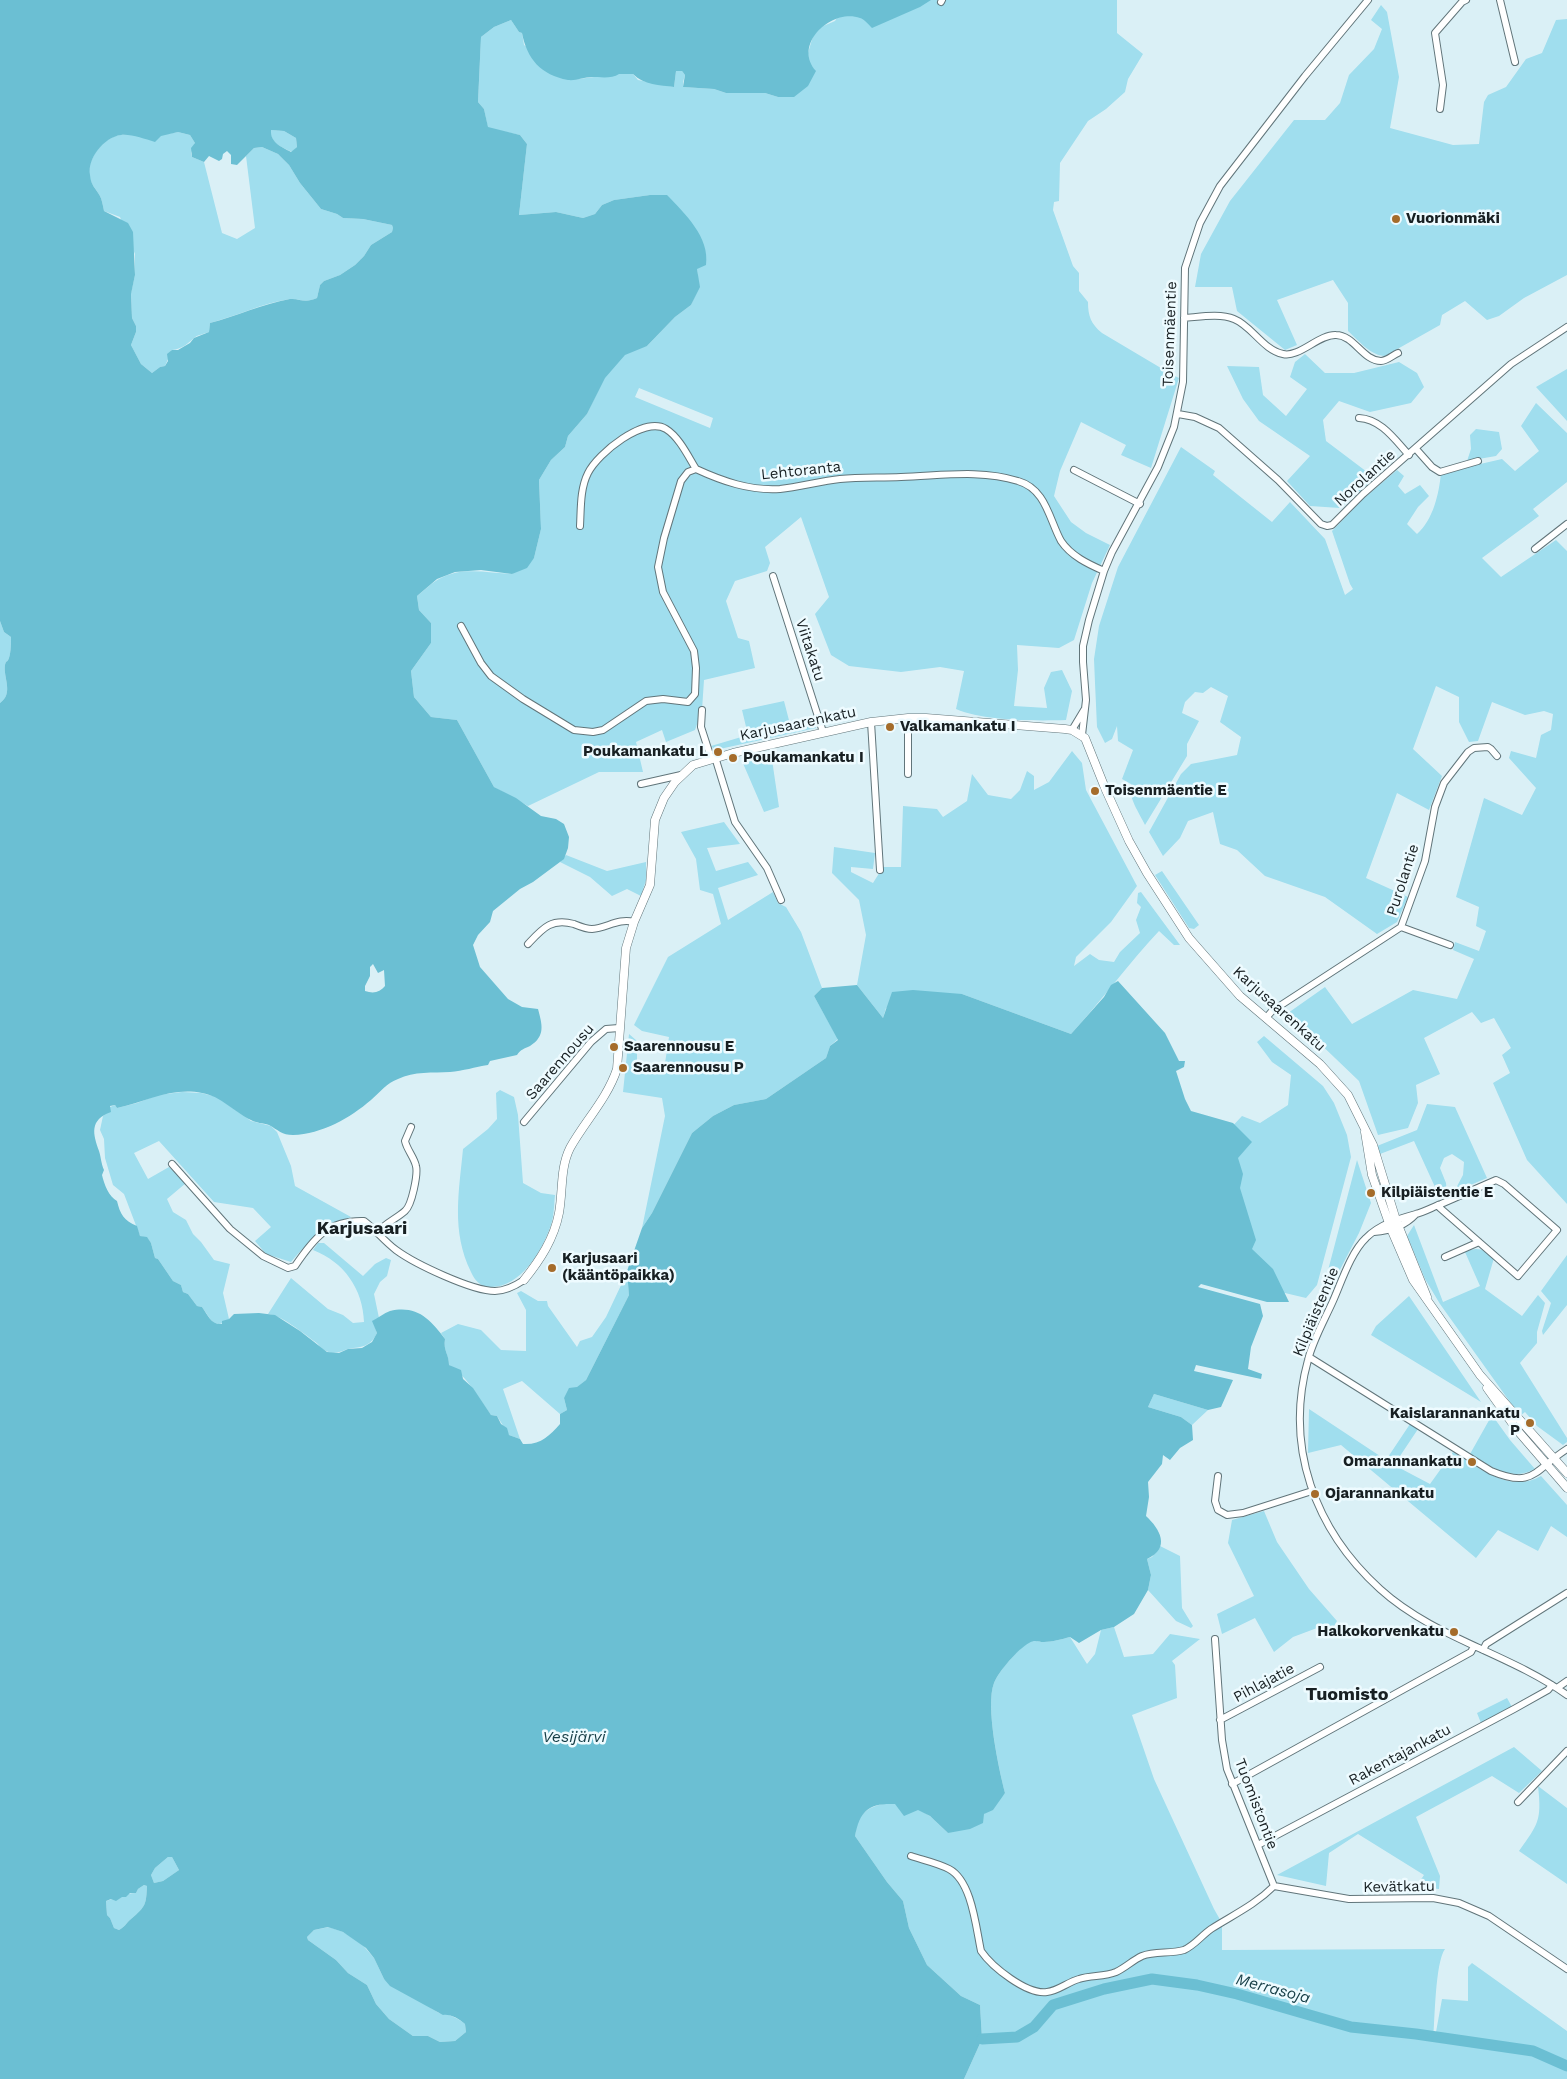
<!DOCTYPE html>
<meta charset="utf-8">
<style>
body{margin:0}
canvas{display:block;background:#daf0f6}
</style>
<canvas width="1567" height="2079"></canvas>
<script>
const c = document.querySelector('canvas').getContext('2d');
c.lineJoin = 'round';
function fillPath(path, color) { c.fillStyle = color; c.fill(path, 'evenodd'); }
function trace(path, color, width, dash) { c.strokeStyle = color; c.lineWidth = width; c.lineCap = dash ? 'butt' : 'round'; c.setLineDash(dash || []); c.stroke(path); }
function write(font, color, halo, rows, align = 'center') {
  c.font = font + ' "Work Sans",sans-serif'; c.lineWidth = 5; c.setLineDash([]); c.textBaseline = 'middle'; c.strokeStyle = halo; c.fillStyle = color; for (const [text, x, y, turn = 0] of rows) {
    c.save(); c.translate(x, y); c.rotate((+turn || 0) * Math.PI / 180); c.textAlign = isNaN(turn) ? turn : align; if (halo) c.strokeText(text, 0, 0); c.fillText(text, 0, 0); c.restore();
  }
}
const green = new Path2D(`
 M848 0H1117V33L1143 54 1128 79 1125 92 1106 109 1088 121 1060 163 1059 201 1054 202 1053 210 1073 266 1079 273V291L1088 302C1088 316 1091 324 1102 333L1171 374 1179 378 1151 468 1121 455 1126 445 1081 422 1060 471 1054 496 1071 522 1086 533 1110 545 1092 583 1074 640 1059 648 1017 645 1018 670 1014 706 1047 708 1044 688 1051 672 1062 670 1072 691 1066 720C1035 721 984 721 956 709L964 671 940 667 901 672 849 666 831 655 815 614 829 597 801 517 765 547 770 563 767 571 735 581 726 601 738 638 749 641 755 668 704 680 702 710 695 730 666 742 662 730 636 742 643 772H599L528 806 494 787 457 720 431 717 414 697 411 671 431 643V623L419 610 417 596C424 591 431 583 439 579 462 566 487 573 512 574L534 558 541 529 539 480 551 460 565 447 568 436 587 414 618 349 647 346 675 317 691 305 699 287 697 269 665 195H650L614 200 602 205 595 214 583 218 556 212 519 215 527 144 520 135 488 128 484 109 478 102 481 37 494 27 511 20 519 32 522 33 524 45 570 80 618 74H633L638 80 674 87 676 71H682L685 75 683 82V87L714 89 726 93H765L778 97 809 64 808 53 813 36 821 27 835 21ZM639 388 713 418 710 428 635 397Z
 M1381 5 1387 12 1399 77 1390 128 1453 145 1479 144 1484 102 1488 95 1506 87 1526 59 1542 53 1556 20 1567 19V275L1524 298 1499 316 1487 320 1465 301 1442 315 1440 325 1385 356C1371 356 1358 340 1348 331V303L1333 280 1277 300 1297 345 1285 350 1237 311 1232 287H1195L1201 254 1230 201 1294 120H1325L1340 103 1349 75 1374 49 1382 29 1371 20Z
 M271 130 284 131 296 138 297 147 292 152C282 147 269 143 271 130Z
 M178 132 190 135 195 143 191 153 192 157 204 162 222 233 237 239 255 228 246 156 254 148 262 147 278 154 289 165 300 183 321 209 337 214 343 218 363 219 392 225 393 228 392 232 371 245 364 256 355 265 340 275 324 281 320 285 317 298C304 304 301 298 290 299 262 303 237 316 210 323L209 332C204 334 197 335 194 338 187 344 182 349 172 350L165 366 160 367 152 373 141 364 131 345 136 332V326L132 318 131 293 135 275V254L120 217 104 211C103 206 102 200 100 196 95 187 88 182 89 171 90 156 104 137 120 135 141 133 157 137 178 132Z
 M1305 354 1325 373H1354L1399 362 1417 373 1424 387 1411 403 1370 412 1339 401 1323 420 1326 441 1375 478 1340 508 1310 506 1287 481 1310 456 1259 421 1243 399 1227 366 1259 367 1263 395 1286 416 1307 389 1290 377 1295 362Z
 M1567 369V421L1536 387Z
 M1536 403 1567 433V482L1533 509 1539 516 1482 558 1501 577 1556 540 1567 551V1204L1527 1160 1493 1083 1510 1073 1502 1055 1511 1048 1494 1018 1481 1023 1472 1012 1424 1038 1440 1074 1416 1085 1418 1103 1408 1128 1378 1135 1359 1081 1288 1013 1325 987 1352 1024 1413 990 1457 999 1474 959 1453 950 1455 942 1479 951 1486 931 1476 926 1479 907 1456 897 1484 798 1522 815 1536 788 1509 758 1511 751 1536 758 1541 735 1551 730 1553 714 1544 711 1525 715 1492 702 1478 741 1469 742 1459 722V697L1436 686 1413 749 1442 776 1429 810 1397 793 1366 878 1408 897 1397 922 1377 934 1325 897 1265 876 1237 850 1220 844 1213 812 1188 821 1180 838 1163 856 1149 832 1181 774 1191 764 1237 755 1241 737 1220 722 1228 696 1211 687 1203 693 1195 692 1185 702 1182 713 1199 721 1187 744V756L1145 825C1140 814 1127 796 1131 784L1122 779 1133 750 1118 741 1117 726 1112 739 1105 743 1097 727 1095 683 1094 659 1099 626 1118 567 1181 447 1215 471 1213 475 1272 522 1290 502 1325 539 1345 595 1353 589 1350 584 1332 531 1363 499 1397 470 1404 476 1398 486 1405 494 1420 485 1429 496 1418 507 1407 524 1417 534C1433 520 1439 494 1441 473L1502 459 1515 471 1539 451 1521 426Z
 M1476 429 1499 432 1502 449 1496 456 1467 461 1471 449 1470 435Z
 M0 621 4 632 11 637C11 643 11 652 9 658 6 665 7 658 5 665 3 678 14 693 0 703Z
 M784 701 791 728 814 724 816 728 715 750 711 746 748 735 742 710Z
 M1072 751 1082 763 1086 790 1137 886 1111 922 1076 957 1074 966 1090 954 1099 960 1114 962 1120 952 1140 933 1136 920 1141 907 1137 903 1138 893 1141 892 1180 945H1174L1159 931C1128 964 1102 1000 1071 1034L962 994 886 1008 883 1018 857 985 866 935 859 900 832 873 834 847 875 853 873 869 851 867V872L873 883 883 867H901L903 806 937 809 943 817 967 801 972 774 988 795 1011 799 1020 790 1027 771 1034 776V790L1049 782Z
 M771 753 779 807 764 812 742 761Z
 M724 822 740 844 707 848 716 871 748 862 758 875 718 888 728 920 773 892 778 903 786 907 801 932 822 988 814 996 838 1039 830 1046 826 1058 766 1099 734 1105 713 1116 692 1133 652 1213 642 1228 665 1116 662 1098 623 1092 629 1034 637 1041V1063H665L669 1037 642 1031 634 1025 668 957 721 924 713 894 700 890 696 859 681 832Z
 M566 855 607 871 646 862V880L641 896 627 889 612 896 590 877 560 862Z
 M1162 871 1199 925 1194 929 1189 928 1155 875Z
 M1264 1036 1323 1086 1334 1103 1347 1135 1351 1157 1317 1285 1306 1298 1285 1293 1276 1295 1166 1197 1242 1116 1260 1123 1288 1105 1291 1075 1272 1062 1257 1042Z
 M500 1090 514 1097 518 1115 523 1183 541 1193 555 1195C554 1205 554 1216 551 1225 542 1251 521 1287 491 1287 481 1287 475 1281 471 1272 451 1231 459 1192 463 1149L488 1129 497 1119 496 1093Z
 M182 1092 201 1093 217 1097 251 1121 271 1126 277 1132 291 1166 295 1186 351 1217C323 1230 311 1238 291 1262L266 1254 255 1241 271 1227 253 1208 214 1202 159 1141 134 1153 148 1179 169 1167 186 1183 167 1199 173 1212 186 1220 193 1234 201 1242 214 1260 230 1264 223 1293 229 1319C214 1331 211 1319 202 1307L197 1306 188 1294 183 1292 181 1285 173 1281 158 1259 155 1258 151 1243 147 1238 140 1236 124 1194 113 1185 105 1158 104 1139 100 1130 103 1116 107 1113 110 1107 115 1105 117 1108 137 1103 158 1095Z
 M1427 1104 1455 1107 1487 1178 1454 1192 1463 1175 1464 1162 1452 1154 1444 1158 1440 1168 1446 1183 1447 1195 1440 1198 1414 1141 1380 1154 1377 1146 1417 1130Z
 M1357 1160 1371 1203 1359 1233 1331 1287 1326 1278Z
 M1414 1225 1443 1302 1480 1286 1465 1252C1478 1246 1483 1249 1494 1258L1485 1289 1522 1316 1538 1295 1545 1303 1537 1332V1343L1520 1363 1567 1438V1442L1563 1445 1537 1426 1525 1412 1520 1416 1440 1304 1425 1279 1407 1236Z
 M318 1243H324L363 1276 375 1264 386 1258 391 1260 387 1276 380 1282 374 1294 379 1318 373 1321 377 1333C372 1344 365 1347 353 1348 344 1349 336 1356 326 1351 321 1349 319 1344 314 1341 303 1333 281 1315 268 1314L291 1278 328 1309 343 1315 353 1323 364 1322C363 1289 344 1262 313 1250Z
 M1567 1255V1305L1543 1335 1542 1331 1551 1303 1541 1291Z
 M628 1277 629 1295 586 1380 564 1398 567 1410 560 1414 522 1381 503 1389 520 1439 509 1435 497 1416 491 1415C481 1401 463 1371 449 1365 449 1355 443 1351 445 1339L441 1333 458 1324 481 1330 501 1350 526 1351V1310L517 1293 521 1291 538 1301H547L548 1306 577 1347 580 1341 592 1337 606 1317 623 1281Z
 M1409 1296 1481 1402 1371 1335 1376 1326Z
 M1154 1394 1208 1410 1192 1425 1181 1417 1148 1407Z
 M1309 1409 1386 1460 1410 1424 1418 1429 1394 1465 1430 1484 1453 1452C1479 1468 1510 1494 1541 1476L1567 1505V1537L1551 1526 1538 1551 1498 1530 1476 1558 1341 1445 1308 1453Z
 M1492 1415 1510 1440 1535 1469C1510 1482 1492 1467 1470 1454Z
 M1264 1511 1277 1542 1309 1589 1337 1621 1331 1631 1325 1625 1293 1637 1274 1652 1255 1618 1222 1634 1217 1614 1254 1596 1228 1543 1232 1520Z
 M1160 1546 1180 1556 1182 1608 1193 1626 1191 1628 1176 1621 1148 1590 1151 1575 1147 1559 1152 1557Z
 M1114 1627 1124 1657 1153 1654 1170 1634 1200 1639 1172 1661 1175 1665 1177 1698 1132 1715 1154 1779 1214 1909 1222 1923V1950L1445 1949C1435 1963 1435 2020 1433 2040L1533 2055 1567 2070V2079H964L982 2039 980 2005 961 1996 927 1965 909 1928 903 1901 887 1882 855 1836C856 1830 856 1822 860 1817 876 1796 912 1802 931 1817 937 1822 942 1828 948 1833L984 1814 1005 1793C999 1769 985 1705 994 1683 999 1671 1018 1649 1029 1642 1035 1639 1038 1642 1044 1642 1052 1642 1062 1639 1070 1637L1087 1664 1095 1654 1101 1630Z
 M1507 1698 1512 1707 1481 1723 1477 1713Z
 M1514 1747 1542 1771 1519 1793 1492 1776 1416 1817 1440 1876 1439 1889 1416 1887 1424 1875 1358 1834 1329 1853 1326 1886 1277 1875Z
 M1538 1786 1567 1808V1884L1519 1851C1538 1824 1542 1821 1538 1786Z
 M168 1857H172L179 1870 163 1881 154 1883 151 1875 155 1868Z
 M144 1885 147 1886C146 1905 146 1906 131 1919 126 1923 125 1927 119 1930L114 1928 110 1918 107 1915 106 1901C112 1899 130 1892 136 1893L138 1889Z
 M329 1927 343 1932 360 1942 374 1958 384 1979 439 2013C449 2014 458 2018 465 2024L466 2032 455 2041 440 2042 428 2036H413L389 2019 376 2004 367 1985 348 1973 336 1960 308 1940 307 1937 314 1930Z
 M1472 1963 1567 2031V2062L1533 2047 1436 2032 1442 1999 1468 2001V1967Z`);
const water = new Path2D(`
 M0 0H931L920 7 872 28C869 25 864 19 860 18 832 8 792 44 816 71L808 86 794 97H778L765 93H726L714 89 683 87 685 75 682 71H676L674 87C660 85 644 85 633 74H619C612 79 600 77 592 77 584 77 576 81 568 80 541 75 527 59 522 33L519 32 511 20 494 27 481 37 478 102 484 109 488 127 520 135 527 144 519 215 556 212 583 218 595 214 602 205 614 200 650 195H667C685 214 710 237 706 265L697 269 700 287 691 305 675 317 647 346 625 355 605 378 587 414 568 436 565 447 551 460 539 480 541 529 534 558 527 568 512 574 481 570 455 572 437 579 417 596 419 610 431 623V643L411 671 414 697 431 717 457 720 494 787 516 798 541 816 556 819 564 824 569 837 568 848 564 859 533 882 520 889 493 911 490 922 478 935 473 945 480 967 508 999 522 1007 538 1009C542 1024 546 1036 530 1046 524 1049 521 1049 517 1055L490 1061 488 1065C475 1067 463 1071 450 1072 433 1073 414 1071 398 1079 387 1083 380 1092 371 1100 350 1118 322 1134 293 1135 282 1135 278 1130 269 1125 263 1123 256 1123 251 1120 234 1112 221 1096 202 1093 171 1087 146 1102 117 1108L115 1105 110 1106 111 1112C89 1120 93 1134 99 1151 101 1157 101 1163 104 1170L102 1175C104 1184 109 1197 117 1201 120 1214 124 1221 137 1226L140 1236 147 1237 151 1243 155 1258 158 1259 173 1281 181 1285 183 1292 188 1294 197 1306 202 1307C208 1315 211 1325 222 1324V1321L229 1319 234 1314 259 1313 275 1315 300 1331 327 1352 339 1353 348 1349 362 1348 372 1342 377 1333 372 1321C378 1318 384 1313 390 1311 417 1305 430 1319 445 1339 443 1351 449 1354 449 1365L461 1370 463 1379 473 1388 491 1415 497 1416 501 1424 507 1428 509 1435 520 1439 523 1444C541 1445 549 1436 560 1424V1414L567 1410 564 1398 569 1388 577 1387 586 1380 629 1295 627 1271 642 1228 652 1213 692 1133 713 1116 734 1105 766 1099 826 1058 830 1046 838 1040 814 996 822 988 857 985 883 1018 892 992 913 990 962 994 1071 1034 1104 997 1111 985 1118 981 1165 1033 1179 1061H1185L1184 1067 1176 1071 1185 1099 1191 1111 1233 1123 1252 1142 1238 1158 1243 1174 1240 1188 1256 1240 1252 1249 1273 1269 1289 1302H1267L1201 1284 1198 1287 1260 1304 1263 1316 1251 1347 1248 1369 1262 1374 1261 1379 1196 1365 1194 1371 1233 1380 1221 1407 1208 1410 1154 1394 1148 1407 1181 1417 1192 1425 1193 1440 1180 1448 1170 1460 1163 1455 1162 1464 1148 1482 1149 1497 1146 1516C1160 1529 1171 1548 1147 1559L1151 1575 1148 1590 1134 1614 1114 1627 1101 1630 1079 1643 1070 1637C1062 1639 1052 1642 1044 1642 1038 1642 1035 1639 1029 1643 1018 1649 999 1671 994 1683 985 1706 999 1769 1005 1793L993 1810 984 1814 983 1823 970 1829 948 1833 930 1816 918 1810 904 1816 895 1804C869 1803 860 1810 855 1836L887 1882 903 1901 909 1928 927 1965 961 1996 980 2005 982 2039 964 2079H0V703C14 693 3 678 5 665 7 658 6 665 9 658 11 652 11 643 11 637L4 632 0 621ZM271 130 284 131 296 138 297 147 291 152C282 147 270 143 271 130ZM178 132 190 135 195 143 191 148 192 157 204 162 209 156 219 161 222 159 223 154 227 151 231 155V164L237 165 254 148 262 147 278 154 289 165 300 183 321 209 337 214 343 218 363 219 392 225 393 228 392 232 371 245 364 256 355 265 340 275 324 281 320 285 317 298C304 304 300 298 290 299 262 304 237 316 210 323L209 332 194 338 190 343 178 350H172L167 354 168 361 165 366 160 367 152 373 141 364 131 345 136 332V326L132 318 131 294 135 275 133 232 128 223 104 211C103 206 102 200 100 196 95 187 91 186 90 175 87 159 104 137 121 135 132 134 144 139 155 142L161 136ZM373 964 378 973 384 970 385 986C380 992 374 994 365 991V986L370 976V967ZM168 1857H172L179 1870 163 1881 154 1883 151 1875 155 1868ZM144 1885 147 1886C146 1905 146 1906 131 1919 126 1923 125 1927 119 1930L114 1928 110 1918 107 1915 106 1901 111 1899 116 1901 122 1897H126L130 1893H136L138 1889ZM328 1927 343 1932 366 1948 374 1958 384 1979 390 1986 443 2015C451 2014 459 2019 465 2024L466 2032 455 2041 440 2042 428 2036H413L389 2019 376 2004 367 1985 348 1973 336 1960 308 1940 307 1937 314 1930Z`);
const river = new Path2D(`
 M982 2039 1017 2037 1034 2027 1053 2005 1104 1989 1152 1979 1197 1985 1237 1994 1351 2027 1416 2034 1533 2051 1567 2066`);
const minor = new Path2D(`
 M1500 0 1515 62
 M941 2 942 0
 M1440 109 1443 85 1435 33 1462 2 1466 0
 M1184 318C1199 317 1220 313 1234 319 1252 326 1263 350 1283 354 1299 358 1319 334 1336 335 1354 335 1363 361 1381 361 1387 361 1393 355 1398 353
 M1178 414 1195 417 1219 428 1278 480 1321 524 1327 526 1332 525 1363 494 1511 364 1567 327
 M1359 418C1381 419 1395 440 1409 455
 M1416 449 1432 467 1440 472 1478 461
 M1074 470 1140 504
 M580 526C581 508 580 489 588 473 598 453 644 416 666 429 679 437 688 456 696 469
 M1535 549 1567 524
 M773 576 823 732
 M461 626 481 663 491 676 523 699 574 730 593 732 603 730 646 701 663 699 688 702 695 694 696 668 694 651 663 592 658 567 664 538 681 481 688 472 696 469C722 481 750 491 780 489 800 487 820 481 840 479 860 477 881 478 901 477 940 476 980 469 1018 481 1046 489 1049 519 1061 541 1071 556 1088 564 1104 571
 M702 710 701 727 711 758
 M871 722 880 870
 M1072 730 1084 710
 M1082 735 1086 700 1083 662V646L1089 620 1104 571 1112 552 1158 467 1174 427 1183 382 1185 268 1200 223 1220 186 1305 76 1368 0
 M715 757 735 822 767 868 781 900
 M908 774V718
 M641 784 681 775
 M1401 927 1450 945
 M528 944C543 928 551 918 574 924 579 926 586 929 592 929 607 928 618 918 634 922
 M1266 1018 1272 1011 1401 927 1425 861 1435 807 1444 783 1468 752 1474 748 1488 747 1491 749 1497 756
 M524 1122 591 1042 606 1029 619 1028
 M172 1164 230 1229 263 1256 288 1268 295 1266C314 1238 328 1220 364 1221 376 1230 384 1241 396 1250 415 1264 472 1291 495 1291 506 1291 515 1286 524 1280
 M1438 1205 1440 1208 1518 1276 1557 1230 1504 1184 1496 1180C1478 1188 1459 1196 1441 1204 1433 1207 1424 1212 1416 1214 1398 1219 1380 1224 1366 1238 1351 1252 1341 1283 1333 1301 1324 1321 1313 1340 1308 1360 1284 1447 1315 1530 1380 1589 1434 1638 1508 1653 1567 1695
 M1374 1232C1389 1231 1405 1226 1416 1214
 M377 1233C385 1223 396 1219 405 1211 412 1205 418 1174 416 1166 414 1157 407 1150 405 1141L411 1127
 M1445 1257 1479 1242
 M1309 1357 1491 1471C1534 1489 1534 1470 1567 1449
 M1218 1476 1215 1501 1218 1510 1227 1515 1243 1513 1312 1491
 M1215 1639 1222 1740 1227 1769 1274 1886
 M1483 1650 1486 1644 1567 1593
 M1557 1688 1567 1681
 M1220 1720 1320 1667
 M1232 1784 1471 1652 1474 1646
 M1518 1802 1567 1751
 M1258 1845 1514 1709 1548 1690 1552 1685
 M911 1856C923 1860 938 1863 949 1869 972 1881 976 1928 981 1951 992 1967 1027 1995 1047 1992 1058 1991 1068 1982 1079 1979 1091 1975 1104 1977 1116 1972 1125 1968 1133 1960 1142 1956 1155 1951 1170 1954 1184 1950 1195 1945 1201 1936 1211 1929 1233 1915 1255 1905 1274 1886
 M1274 1886 1349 1899 1433 1898 1459 1903 1489 1916 1567 1969`);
const tertiary = new Path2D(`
 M1365 1132 1372 1175 1391 1229 1413 1280 1480 1375 1567 1473
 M524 1280C540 1260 554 1239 559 1213 563 1191 560 1168 570 1148 585 1121 607 1099 617 1069L626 948 634 922 650 885 655 820 664 798 675 782 693 765 733 753 871 722 908 718H926L1065 729 1072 730 1085 738 1105 788 1129 841 1147 873 1189 938 1240 996 1320 1064 1348 1095 1373 1145 1396 1220 1427 1297
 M1487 1388 1517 1430 1567 1488`);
const markers = [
 [1396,219,5,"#a56c2b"],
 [890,727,5,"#a56c2b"],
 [718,752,5,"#a56c2b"],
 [733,758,5,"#a56c2b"],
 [1095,791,5,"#a56c2b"],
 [614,1047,5,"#a56c2b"],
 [623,1068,5,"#a56c2b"],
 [1371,1193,5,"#a56c2b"],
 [552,1268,5,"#a56c2b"],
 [1530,1423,5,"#a56c2b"],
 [1472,1462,5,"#a56c2b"],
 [1315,1494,5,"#a56c2b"],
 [1454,1632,5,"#a56c2b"]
];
const poiNames = [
 ["Vuorionmäki",1406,219],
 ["Valkamankatu I",900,727],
 ["Poukamankatu L",708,752,"right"],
 ["Poukamankatu I",743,758],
 ["Toisenmäentie E",1105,791],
 ["Saarennousu E",624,1047],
 ["Saarennousu P",633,1068],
 ["Kilpiäistentie E",1381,1193],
 ["Karjusaari",562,1259],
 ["(kääntöpaikka)",562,1276],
 ["Kaislarannankatu",1520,1414,"right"],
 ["P",1520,1431,"right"],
 ["Omarannankatu",1462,1462,"right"],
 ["Ojarannankatu",1325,1494],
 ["Halkokorvenkatu",1444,1632,"right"]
];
const streetNames = [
 ["Toisenmäentie",1170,334,-88],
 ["Lehtoranta",801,471,-6],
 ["Norolantie",1365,478,-42],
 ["Viitakatu",810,650,72],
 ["Karjusaarenkatu",798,724,-12],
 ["Purolantie",1403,880,-72],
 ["Karjusaarenkatu",1279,1009,42],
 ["Saarennousu",560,1062,-49],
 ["Kilpiäistentie",1316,1312,-67],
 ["Pihlajatie",1264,1683,-28],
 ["Rakentajankatu",1400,1755,-28],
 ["Tuomistontie",1256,1804,69],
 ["Kevätkatu",1399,1887,-1]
];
const waterNames = [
 ["Vesijärvi",574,1737],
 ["Merrasoja",1273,1989,15]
];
const quarterNames = [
 ["Karjusaari",362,1229],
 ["Tuomisto",1347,1695]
];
fillPath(green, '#a0deee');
fillPath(water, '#6bbfd3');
trace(river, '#6bbfd3', 11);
trace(minor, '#61757a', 8);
trace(tertiary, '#61757a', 9);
trace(minor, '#fff', 6);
trace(tertiary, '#fff', 8);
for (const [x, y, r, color] of markers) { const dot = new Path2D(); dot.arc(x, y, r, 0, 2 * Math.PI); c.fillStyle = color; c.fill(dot); trace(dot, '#eefbff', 2); }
write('bold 15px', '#182023', '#eefbff', poiNames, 'left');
write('15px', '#182023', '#eefbff', streetNames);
write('italic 16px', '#143c45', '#eefbff', waterNames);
write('bold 18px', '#182023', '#eefbff', quarterNames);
</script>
